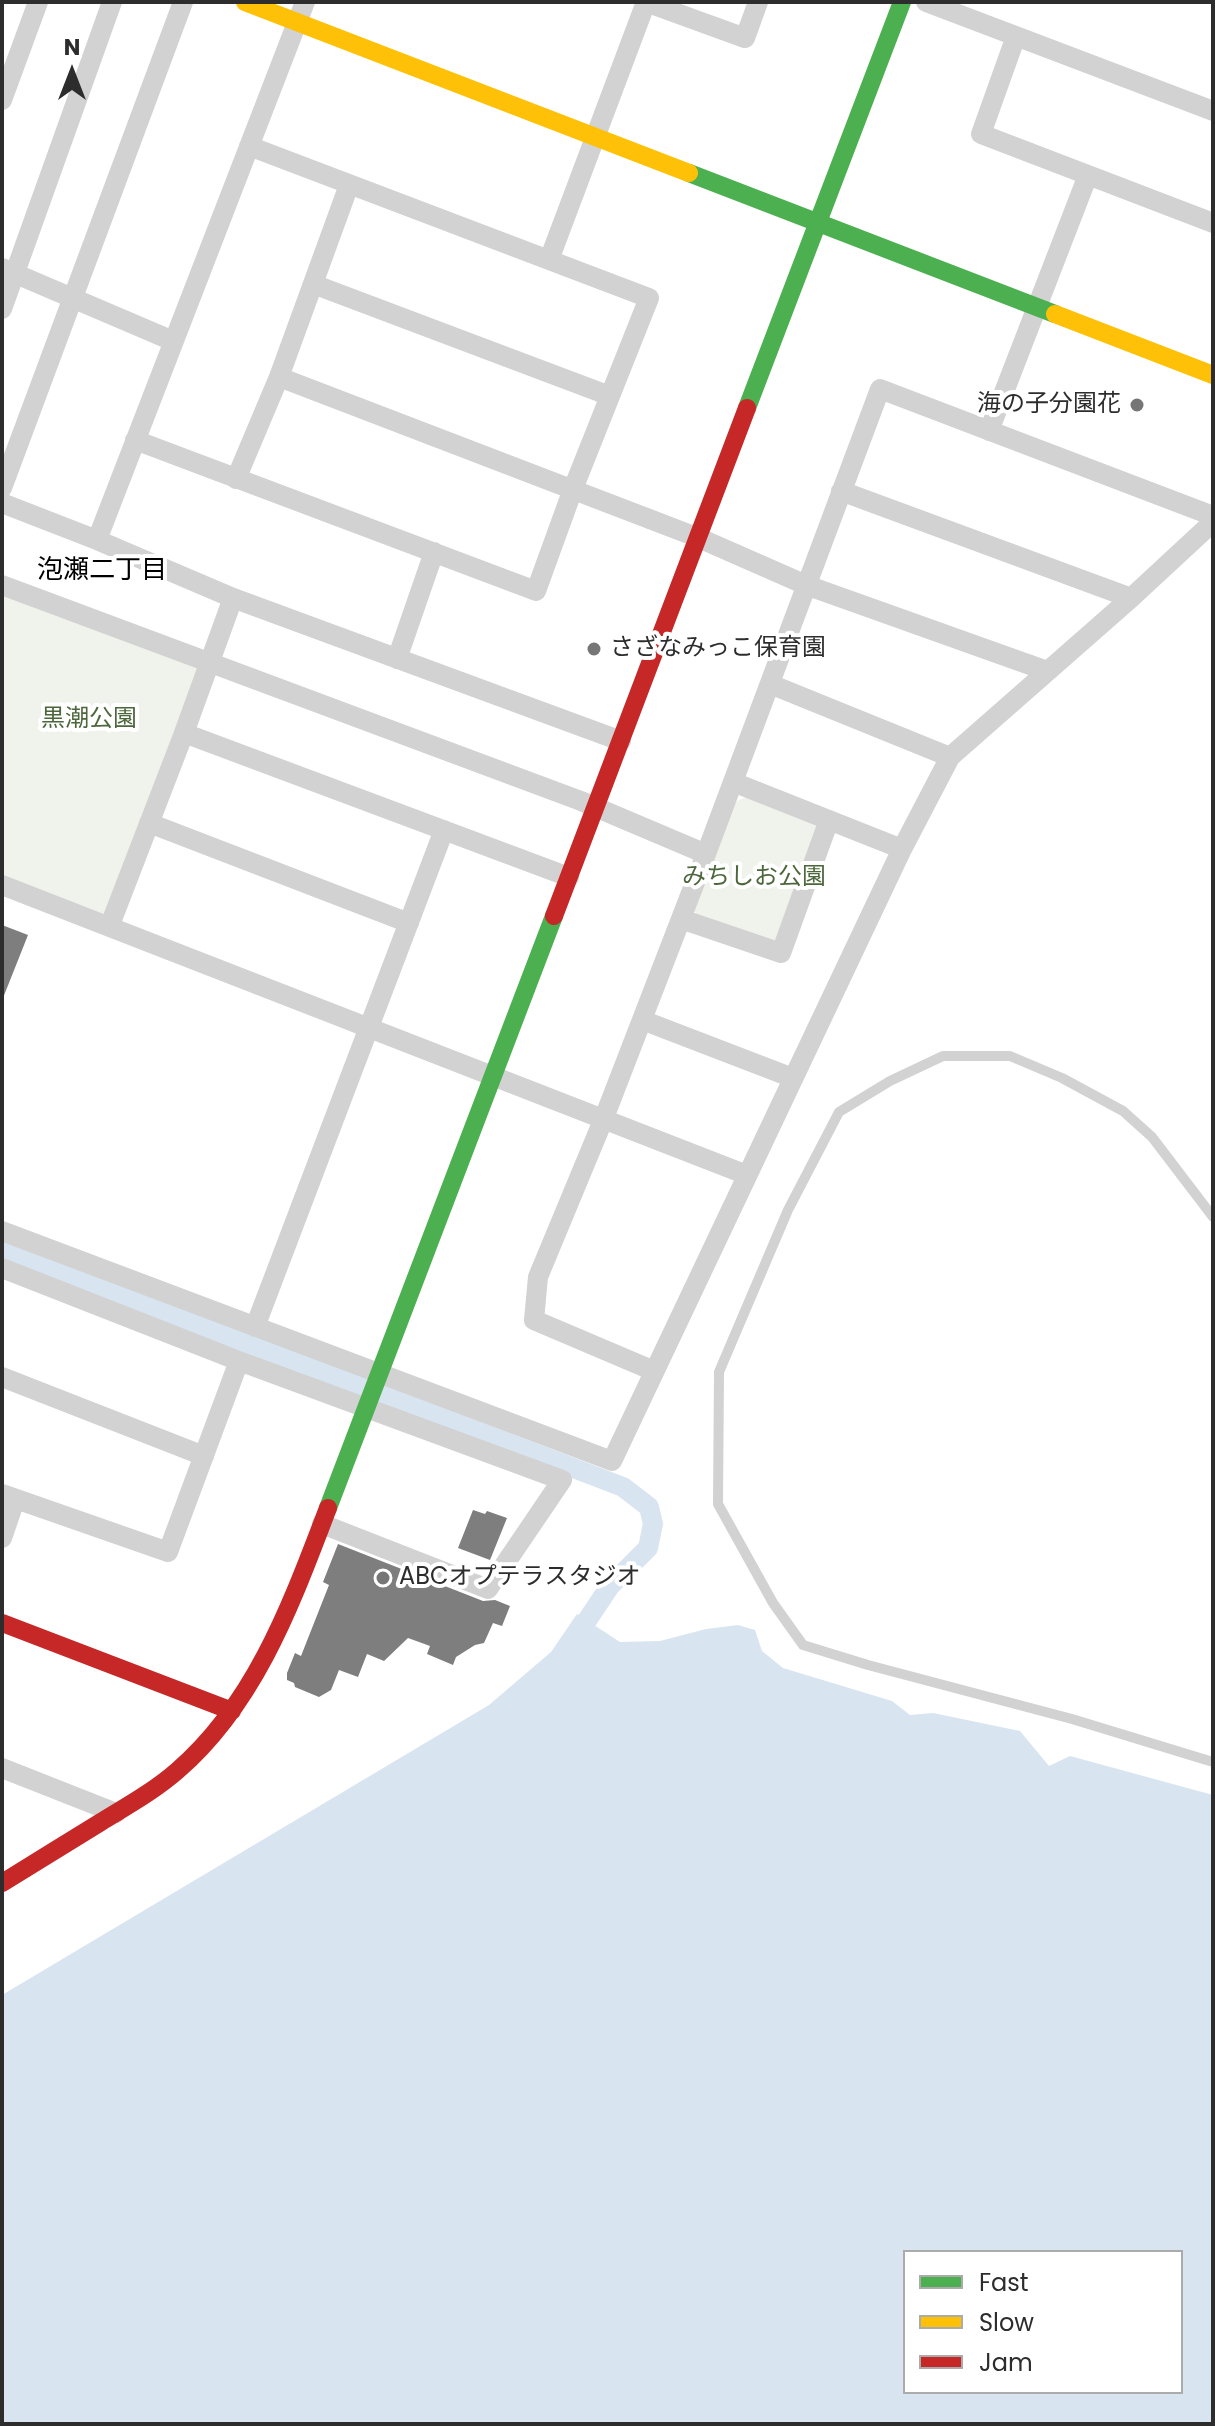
<!DOCTYPE html>
<meta charset="utf-8">
<style>
body{margin:0}
#map{position:relative;width:1215px;height:2426px;overflow:hidden;background:#fff;font-family:Poppins,sans-serif}
canvas{display:block}
.frame{position:absolute;inset:0;border:4px solid #2d2d2d;pointer-events:none}
.legend{position:absolute;left:903px;top:2250px;width:280px;height:144px;box-sizing:border-box;background:#fff;border:2px solid #ababab;margin:0;padding:10px 14px;list-style:none;font-size:24px;color:#2d2d2d}
.legend li{display:flex;align-items:center;gap:16px;height:40px}
.legend b{width:40px;border:2px solid #ababab}
.north{position:absolute;left:32px;top:32px;width:80px;height:80px;-webkit-text-stroke:6px #fff;paint-order:stroke;rotate:0deg;font-size:22px;font-weight:700;line-height:32px;text-align:center;color:#2d2d2d}
.north::after{content:'';display:block;margin:auto;width:28px;height:36px;background:#2d2d2d;clip-path:polygon(50% 0,100% 100%,50% 72%,0 100%)}
</style>
<div id="map">
<canvas width="1215" height="2426"></canvas>
<div class="frame"></div>
<ul class="legend">
<li><b style="height:10px;background:#4caf50"></b>Fast</li>
<li><b style="height:10px;background:#ffc107"></b>Slow</li>
<li><b style="height:10px;background:#c62828"></b>Jam</li>
</ul>
<div class="north">N</div>
</div>
<script>
const c = document.querySelector('canvas').getContext('2d');
c.lineJoin = 'round';
function fillPath(path, color) { c.fillStyle = color; c.fill(path, 'evenodd'); }
function trace(path, color, width, dash) { c.strokeStyle = color; c.lineWidth = width; c.lineCap = dash ? 'butt' : 'round'; c.setLineDash(dash || []); c.stroke(path); }
function write(font, color, halo, rows, align = 'center') {
  c.font = font + ' Poppins,"Noto Sans JP",sans-serif'; c.lineWidth = 8; c.setLineDash([]); c.textBaseline = 'middle'; c.strokeStyle = halo; c.fillStyle = color; for (const [text, x, y, turn = 0] of rows) {
    c.save(); c.translate(x, y); c.rotate((+turn || 0) * Math.PI / 180); c.textAlign = isNaN(turn) ? turn : align; if (halo) c.strokeText(text, 0, 0); c.fillText(text, 0, 0); c.restore();
  }
}
const green = new Path2D(`
 M2 591 202 667 107 915 2 875Z
 M746 797 814 823 820 833 782 941 769 945 698 919 692 904 733 803Z`);
const water = new Path2D(`
 M577 1614 620 1642 660 1641 706 1629 738 1625 755 1630 762 1651 783 1668 892 1701 910 1715 933 1713 1020 1731 1049 1766 1070 1756 1213 1795V2424H2V1995L489 1705 551 1652ZM905 2252H1181V2392H905Z`);
const canal = new Path2D(`
 M2 1249 623 1487 649 1507 653 1524 648 1548 610 1586 584 1625`);
const building = new Path2D(`
 M2 925 28 935 3 998H2Z
 M473 1510 485 1514 487 1511 507 1518 490 1560 458 1548Z
 M338 1544 483 1601 495 1600 510 1606 502 1626 493 1623 484 1643 475 1645 456 1657 453 1665 427 1654 430 1646 408 1638 384 1661 367 1654 358 1677 339 1670 331 1690 319 1697 295 1687 294 1683 287 1680V1673L295 1653 301 1656 329 1585 323 1582Z`);
const lane = new Path2D(`
 M1213 1217 1152 1137 1123 1111 1062 1078 1010 1056H943L890 1081 839 1112 788 1210 719 1372 718 1504 773 1603 803 1645 868 1665 1072 1719 1213 1762`);
const street = new Path2D(`
 M646 2 745 38 758 2
 M926 2 1213 111
 M1016 36 981 134 1213 223
 M2 100 38 2
 M549 260 646 2
 M2 268 173 341
 M313 284 610 396
 M2 309 112 2
 M279 377 699 538 806 585 1047 671
 M989 431 1088 175
 M135 440 536 591 573 489 649 298 249 146
 M236 479 279 377 349 185
 M2 488 183 2
 M841 491 1131 598
 M2 503 97 540 233 598 621 741
 M97 540 305 2
 M2 585 581 801 706 854
 M397 659 434 552
 M770 684 950 757
 M184 733 233 598
 M733 782 902 849
 M149 823 409 923
 M2 885 747 1175
 M681 919 781 953 829 820
 M110 925 184 733 569 877
 M642 1020 793 1078
 M2 1231 612 1461 902 849 950 757 1131 598 1213 522
 M2 1268 239 1361 562 1480 488 1589 322 1524
 M255 1327 444 830
 M654 1371 534 1320 538 1277 604 1118 706 854 880 389 1213 516
 M2 1377 204 1456
 M2 1494 168 1552 239 1361
 M2 1538 15 1500
 M2 1768 116 1813`);
const fast = new Path2D(`
 M689 173 1055 314
 M747 408 902 2
 M328 1508 554 916`);
const slow = new Path2D(`
 M245 2 689 173
 M1055 314 1213 375`);
const jam = new Path2D(`
 M554 916 747 408
 M2 1623 232 1711
 M2 1883C35 1863 68 1842 101 1822 127 1806 154 1791 177 1771 256 1703 292 1602 328 1508`);
const markers = [
 [1137,405,8,"#767676"],
 [594,649,8,"#767676"],
 [383,1578,8,"#767676"]
];
const poiNames = [
 ["海の子分園花",1121,405,"right"],
 ["さざなみっこ保育園",610,649],
 ["ABCオプテラスタジオ",399,1578]
];
const parkNames = [
 ["黒潮公園",89,720],
 ["みちしお公園",754,878]
];
const neighbourhoodNames = [
 ["泡瀬二丁目",102,571]
];
fillPath(green, '#eff3eb');
fillPath(water, '#d8e5f0');
trace(canal, '#d8e5f0', 20);
fillPath(building, '#7e7e7e');
trace(lane, '#d2d2d2', 10);
trace(street, '#d2d2d2', 20);
trace(fast, '#4caf50', 18);
trace(slow, '#ffc107', 18);
trace(jam, '#c62828', 18);
for (const [x, y, r, color] of markers) { const dot = new Path2D(); dot.arc(x, y, r, 0, 2 * Math.PI); c.fillStyle = color; c.fill(dot); trace(dot, '#fff', 3); }
write('24px', '#2d2d2d', '#fff', poiNames, 'left');
write('24px', '#4d673c', '#fff', parkNames);
write('26px', '#000', '#fff', neighbourhoodNames);
</script>
